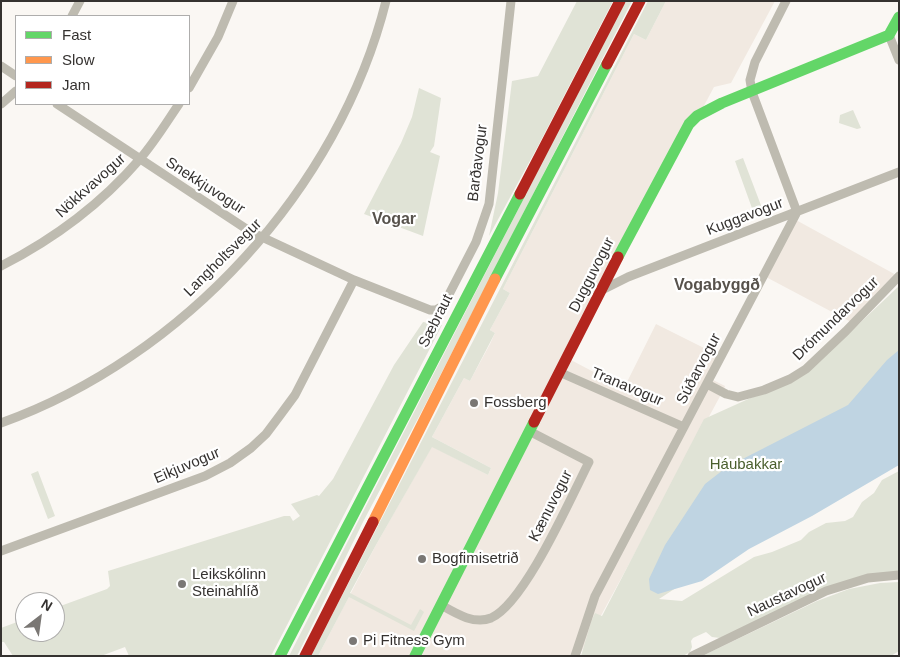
<!DOCTYPE html>
<meta charset="utf-8">
<style>
body{margin:0}
#map{position:relative;width:900px;height:657px;overflow:hidden;background:#faf7f3;font-family:Helvetica,sans-serif}
canvas{display:block}
.frame{position:absolute;inset:0;border:2px solid #353230;pointer-events:none}
.legend{position:absolute;left:15px;top:15px;width:175px;height:90px;box-sizing:border-box;background:#fff;border:1px solid #aeadac;margin:0;padding:6px 9px;list-style:none;font-size:15px;color:#353230}
.legend li{display:flex;align-items:center;gap:10px;height:25px}
.legend b{width:25px;border:1px solid #aeadac}
.north{position:absolute;left:15px;top:592px;width:50px;height:50px;box-sizing:border-box;background:#fff;border:1px solid #aeadac;border-radius:50%;rotate:30deg;font-size:14px;font-weight:700;line-height:20px;text-align:center;color:#353230}
.north::after{content:'';display:block;margin:auto;width:18px;height:22px;background:#7a7774;clip-path:polygon(50% 0,100% 100%,50% 72%,0 100%)}
</style>
<div id="map">
<canvas width="900" height="657"></canvas>
<div class="frame"></div>
<ul class="legend">
<li><b style="height:6px;background:#63d668"></b>Fast</li>
<li><b style="height:6px;background:#ff974d"></b>Slow</li>
<li><b style="height:6px;background:#b3261e"></b>Jam</li>
</ul>
<div class="north">N</div>
</div>
<script>
const c = document.querySelector('canvas').getContext('2d');
c.lineJoin = 'round';
function fillPath(path, color) { c.fillStyle = color; c.fill(path, 'evenodd'); }
function trace(path, color, width, dash) { c.strokeStyle = color; c.lineWidth = width; c.lineCap = dash ? 'butt' : 'round'; c.setLineDash(dash || []); c.stroke(path); }
function write(font, color, halo, rows, align = 'center') {
  c.font = font + ' Helvetica,sans-serif'; c.lineWidth = 4.5; c.setLineDash([]); c.textBaseline = 'middle'; c.strokeStyle = halo; c.fillStyle = color; for (const [text, x, y, turn = 0] of rows) {
    c.save(); c.translate(x, y); c.rotate((+turn || 0) * Math.PI / 180); c.textAlign = isNaN(turn) ? turn : align; if (halo) c.strokeText(text, 0, 0); c.fillText(text, 0, 0); c.restore();
  }
}
const built = new Path2D(`
 M666 1H775L731 83 714 87 602 296 571 360 624 388 656 324 722 357 711 379 725 386 724 389 579 656H318L376 545 432 446 488 475 491 468 432 437 464 378 470 381 490 344 495 333 490 330 510 293 503 289 634 34 646 40Z
 M796 220 898 276 851 322 766 277Z`);
const green = new Path2D(`
 M577 1H613L538 146 489 236 498 193 512 81 538 76Z
 M625 1H632L424 407 364 520 297 656H289Z
 M648 1H666L646 40 634 34 503 289 510 293 490 330 495 333 470 381 464 378 432 437 491 468 488 475 432 447 376 545 350 593 411 625 420 609 424 612 414 631 349 597 318 656H311Z
 M419 88 441 98 434 146 430 152 440 156 423 236 364 214 401 143 412 117Z
 M853 110 861 128 857 129 839 123 840 115Z
 M743 158 762 208 753 211 735 161Z
 M899 286V420L725 556 659 599 682 601 754 557 772 552 801 540 809 532 826 523 845 521 853 517 862 502 874 493 882 480 899 471V573L863 576 720 638 712 637 706 632 693 638 691 641 692 647 690 652 683 656H581L591 622 595 613 602 616 704 419 808 372Z
 M423 322 442 325 271 656H129L125 647 101 656H13L4 642H1V628L25 619V632H55V608L107 589 110 586 108 571 284 516H290L293 521 300 516 291 504 317 495 319 496 333 479 394 365Z
 M38 471 55 516 48 519 31 474Z
 M899 582V651L891 656H702L817 601 849 589 880 583Z`);
const water = new Path2D(`
 M899 350V465L812 516 749 549 702 581 658 594 650 590 649 579 665 545 705 484 727 467 848 405 887 360Z`);
const street = new Path2D(`
 M72 16 80 1
 M889 35 899 60
 M1 66 16 76
 M189 88 218 37 233 1
 M1 104 16 91
 M57 104 251 232 354 280 430 310H436L443 306 476 242 489 204 511 1
 M1 266C54 239 100 205 139 160 154 143 166 123 179 104
 M602 290 628 277 899 172
 M559 372 684 427
 M707 384 726 394 738 397 764 390 790 379 806 369 846 331 899 276
 M1 423C183 358 339 189 386 1
 M1 551 205 476 230 463 251 448 266 434 281 414 295 395 354 280
 M441 605C455 613 474 625 491 618 525 603 571 497 589 462L529 431
 M575 656 595 596 797 212 752 92 750 80 755 62 786 1
 M692 656 826 591 868 578 899 575`);
const fast = new Path2D(`
 M618 257 689 124 697 116 722 103 889 35 899 17
 M495 279 607 64
 M280 656 520 194
 M415 656 534 422`);
const slow = new Path2D(`
 M373 522 495 279`);
const jam = new Path2D(`
 M607 64 640 1
 M520 194 620 1
 M534 422 618 257
 M305 656 373 522`);
const markers = [
 [474,403,5,"#7a7774"],
 [422,559,5,"#7a7774"],
 [182,584,5,"#7a7774"],
 [353,641,5,"#7a7774"]
];
const streetNames = [
 ["Barðavogur",478,163,-83],
 ["Nökkvavogur",91,186,-42],
 ["Snekkjuvogur",205,186,33],
 ["Kuggavogur",745,217,-21],
 ["Langholtsvegur",223,258,-45],
 ["Dugguvogur",592,275,-63],
 ["Drómundarvogur",836,319,-44],
 ["Sæbraut",436,321,-63],
 ["Súðarvogur",699,369,-62],
 ["Tranavogur",627,387,23],
 ["Eikjuvogur",187,466,-23],
 ["Kænuvogur",551,506,-63],
 ["Naustavogur",787,595,-25]
];
const poiNames = [
 ["Fossberg",484,403],
 ["Bogfimisetrið",432,559],
 ["Leikskólinn",192,575],
 ["Steinahlíð",192,592],
 ["Pi Fitness Gym",363,641]
];
const parkNames = [
 ["Háubakkar",746,465]
];
const neighbourhoodNames = [
 ["Vogar",394,220],
 ["Vogabyggð",717,286]
];
fillPath(built, '#f1e9e1');
fillPath(green, '#e0e3d6');
fillPath(water, '#bfd4e2');
trace(street, '#bebbb0', 9);
trace(fast, '#63d668', 11);
trace(slow, '#ff974d', 11);
trace(jam, '#b3261e', 11);
for (const [x, y, r, color] of markers) { const dot = new Path2D(); dot.arc(x, y, r, 0, 2 * Math.PI); c.fillStyle = color; c.fill(dot); trace(dot, '#fff', 2); }
write('15px', '#353230', '#fff', streetNames);
write('15px', '#353230', '#fff', poiNames, 'left');
write('15px', '#4a5f2e', '#fff', parkNames);
write('bold 16px', '#57524c', '#fff', neighbourhoodNames);
</script>
